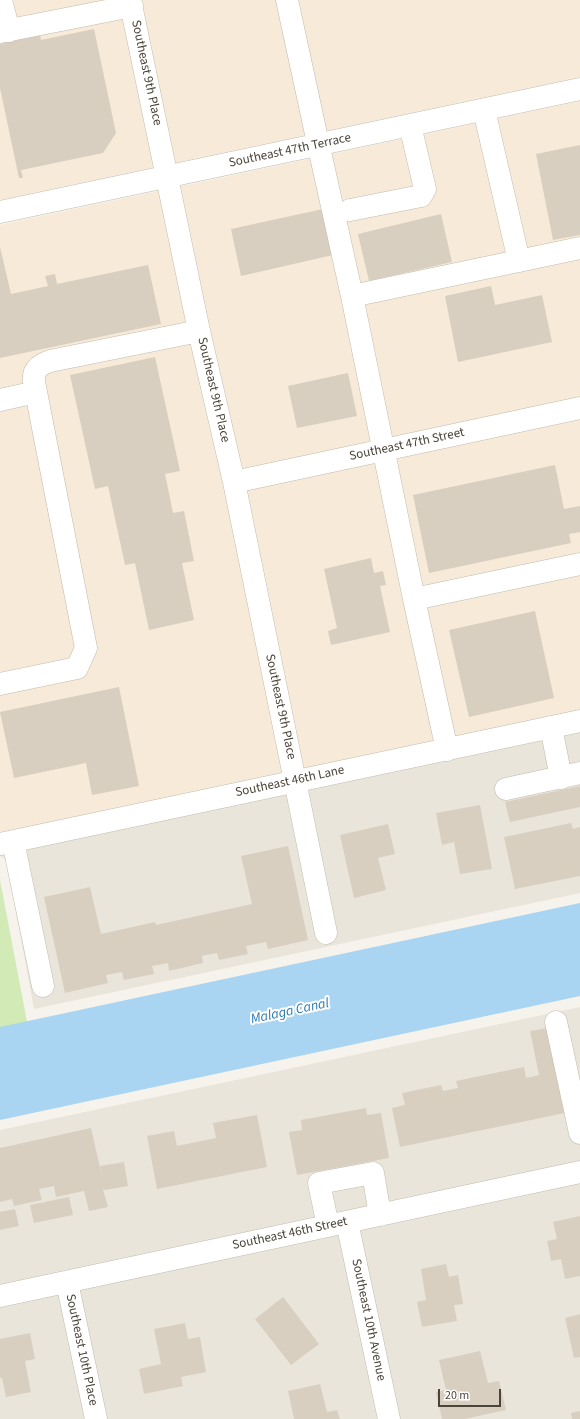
<!DOCTYPE html>
<style>
body{margin:0}
#map{position:relative;width:580px;height:1419px;overflow:hidden;background:#f6f3ec;font-family:"Source Sans 3",sans-serif}
canvas{display:block}
.scale{position:absolute;left:438px;top:1389px;width:63px;height:18px;box-sizing:border-box;border:2px solid #4b4439;border-top:0;padding-left:5px;font-size:12px;line-height:14px;white-space:nowrap;color:#4b4439;-webkit-text-stroke:3px #fff;paint-order:stroke}
</style>
<div id="map">
<canvas width="580" height="1419"></canvas>
<div class="scale">20 m</div>
</div>
<script>
const c = document.querySelector('canvas').getContext('2d');
c.lineJoin = 'round';
function fillPath(path, color) { c.fillStyle = color; c.fill(path, 'evenodd'); }
function trace(path, color, width, dash) { c.strokeStyle = color; c.lineWidth = width; c.lineCap = dash ? 'butt' : 'round'; c.setLineDash(dash || []); c.stroke(path); }
function write(font, color, halo, rows, align = 'center') {
  c.font = font + ' "Source Sans 3",sans-serif'; c.lineWidth = 4; c.setLineDash([]); c.textBaseline = 'middle'; c.strokeStyle = halo; c.fillStyle = color; for (const [text, x, y, turn = 0] of rows) {
    c.save(); c.translate(x, y); c.rotate((+turn || 0) * Math.PI / 180); c.textAlign = isNaN(turn) ? turn : align; if (halo) c.strokeText(text, 0, 0); c.fillText(text, 0, 0); c.restore();
  }
}
const residential = new Path2D(`
 M580 722V893L34 1009 7 864 4 858 0 856V841Z
 M580 1007V1419H0V1130Z`);
const commercial = new Path2D(`
 M0 0H580V77L0 200Z
 M580 101V722L0 841V225Z`);
const green = new Path2D(`
 M0 880 28 1027 0 1033Z`);
const water = new Path2D(`
 M580 903V996L0 1120V1027Z`);
const building = new Path2D(`
 M94 29 116 133 103 153 21 170 23 178H19L0 88V44L40 35 41 40Z
 M580 145V235L553 240 536 154Z
 M323 209 333 255 241 276 231 229Z
 M441 214 452 262 369 281 358 234Z
 M0 247 11 294 48 286 45 276 55 274 57 284 148 265 161 324 0 358Z
 M491 286 495 305 542 295 552 342 458 362 445 296Z
 M155 357 180 471 165 474 173 513 184 511 194 561 182 563 194 620 149 630 135 563 125 565 108 486 95 489 70 375Z
 M348 373 357 416 297 428 288 386Z
 M555 465 564 509 580 506V532L569 534 571 543 429 573 413 495Z
 M371 558 374 573 383 571 386 585 380 586 390 632 331 645 328 631 337 628 324 569Z
 M535 611 554 698 469 717 449 630Z
 M119 687 139 786 92 795 86 763 14 778 0 712Z
 M580 786V807L510 822 505 802Z
 M480 805 492 869 460 874 454 842 442 845 436 813Z
 M571 823 573 829 580 827V876L515 889 504 837Z
 M388 824 395 854 378 858 386 890 354 898 340 835Z
 M288 846 308 940 268 949 266 942 246 946 248 954 219 960 217 953 202 956 203 963 169 971 168 963 152 966 154 974 124 980 122 972 106 975 108 983 65 993 44 897 90 887 101 934 155 922 156 925 252 904 241 856Z
 M547 1028 565 1113 400 1147 392 1108 405 1105 402 1093 441 1085 443 1091 458 1088 456 1081 524 1067 526 1078 539 1075 530 1031Z
 M366 1108 367 1115 381 1113 389 1158 297 1175 289 1132 302 1130 301 1120Z
 M257 1115 267 1167 157 1189 147 1136 174 1131 177 1146 216 1138 213 1123Z
 M91 1128 103 1181 100 1166 124 1162 128 1186 105 1190 103 1189 108 1207 89 1211 84 1191 56 1197 54 1186 39 1189 42 1200 14 1206 12 1199 0 1202V1148Z
 M69 1197 73 1215 34 1223 30 1205Z
 M15 1209 19 1226 0 1230V1212Z
 M580 1216V1276L565 1279 561 1259 551 1261 547 1241 557 1239 553 1222Z
 M446 1264 449 1277 458 1275 463 1304 454 1305 457 1321 422 1327 417 1302 426 1300 421 1269Z
 M283 1297 319 1344 291 1365 255 1319Z
 M580 1314V1357L574 1358 565 1318Z
 M185 1323 188 1339 200 1337 206 1372 181 1377 183 1386 144 1394 139 1369 161 1364 154 1329Z
 M30 1333 35 1359 25 1361 31 1392 6 1397 2 1378H0V1339Z
 M480 1351 488 1383 499 1381 506 1410 465 1419H442L436 1392 446 1390 439 1360Z
 M320 1384 327 1412 337 1410 340 1419H294L288 1391Z
 M580 1411V1419H572L571 1413Z`);
const minor = new Path2D(`
 M1 0 9 31
 M130 0 199 331 234 482 326 933
 M287 0C308 99 330 197 352 296
 M0 32 132 6
 M484 110 519 261
 M350 210 421 196 425 189 410 125
 M0 212 580 89
 M36 392C32 374 32 368 50 361L199 331
 M0 400 36 392 86 648 77 668 0 684
 M234 482 580 408
 M414 599 352 296 580 248
 M551 727 561 778
 M447 750 414 599 580 564
 M506 789 580 773
 M13 841 43 986
 M0 844 580 721
 M556 1022 580 1133
 M347 1222 389 1419
 M328 1226 319 1183 373 1173 380 1215
 M67 1282 96 1419
 M0 1296 580 1172`);
const streetNames = [
 ["Southeast 9th Place",146,73,78],
 ["Southeast 47th Terrace",290,151,-12],
 ["Southeast 9th Place",213,390,77],
 ["Southeast 47th Street",407,445,-12],
 ["Southeast 9th Place",280,707,78],
 ["Southeast 46th Lane",290,782,-12],
 ["Southeast 46th Street",290,1234,-12],
 ["Southeast 10th Avenue",368,1320,78],
 ["Southeast 10th Place",81,1350,78]
];
const waterNames = [
 ["Malaga Canal",290,1012,-12]
];
fillPath(residential, '#eae5da');
fillPath(commercial, '#f7ead8');
fillPath(green, '#d2eab5');
fillPath(water, '#a9d4f2');
fillPath(building, '#d8cfc1');
trace(minor, '#c2bbae', 23);
trace(minor, '#fff', 22);
write('13px', '#4b4439', '#fff', streetNames);
write('italic 14px', '#2e7ab2', '#fff', waterNames);
</script>
